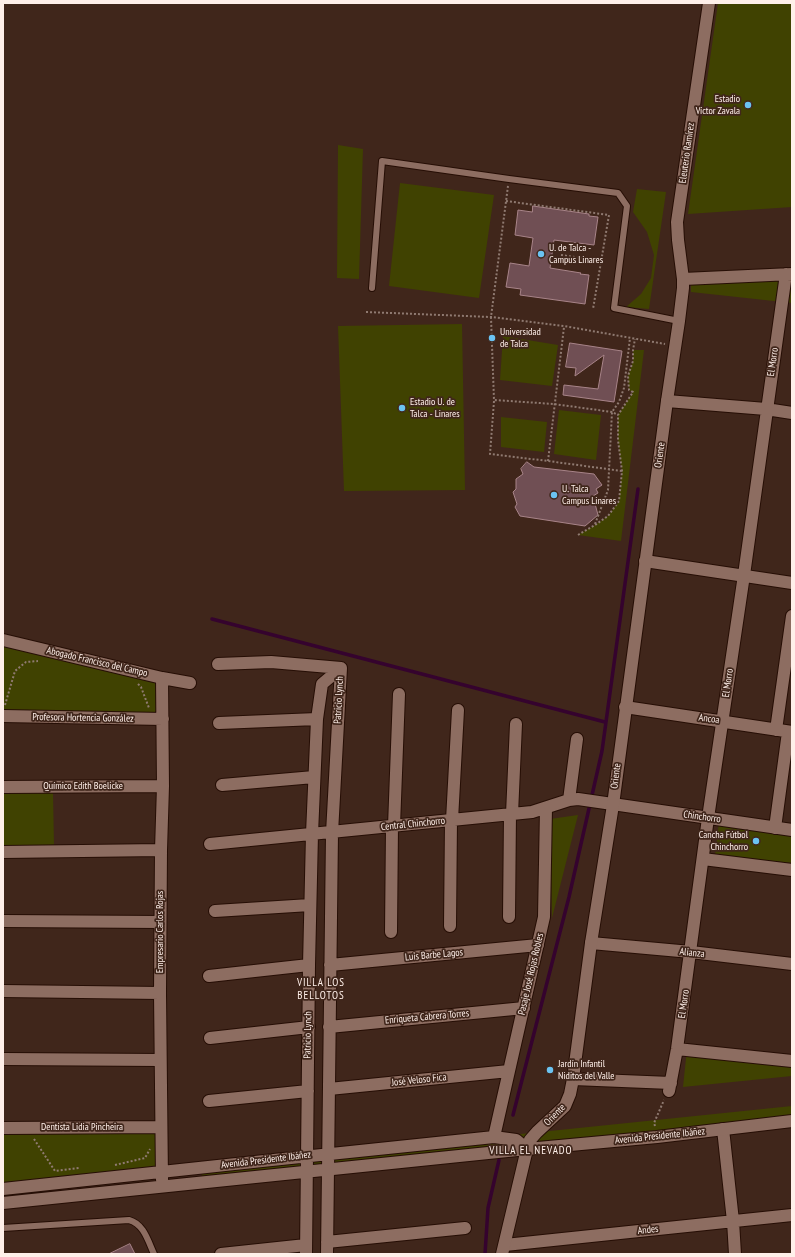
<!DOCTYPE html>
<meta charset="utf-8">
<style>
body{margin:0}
#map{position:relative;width:795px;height:1257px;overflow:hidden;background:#40261b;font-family:"PT Sans Narrow",sans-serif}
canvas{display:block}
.frame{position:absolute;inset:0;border:4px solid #fff0ea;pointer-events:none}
</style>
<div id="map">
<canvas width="795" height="1257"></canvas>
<div class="frame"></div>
</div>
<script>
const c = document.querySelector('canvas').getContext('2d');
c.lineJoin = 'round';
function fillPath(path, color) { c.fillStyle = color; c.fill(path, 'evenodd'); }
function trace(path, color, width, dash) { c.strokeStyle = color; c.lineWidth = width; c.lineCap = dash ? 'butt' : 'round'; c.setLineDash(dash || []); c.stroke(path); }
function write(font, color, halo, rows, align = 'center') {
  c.font = font + ' "PT Sans Narrow",sans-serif'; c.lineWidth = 3.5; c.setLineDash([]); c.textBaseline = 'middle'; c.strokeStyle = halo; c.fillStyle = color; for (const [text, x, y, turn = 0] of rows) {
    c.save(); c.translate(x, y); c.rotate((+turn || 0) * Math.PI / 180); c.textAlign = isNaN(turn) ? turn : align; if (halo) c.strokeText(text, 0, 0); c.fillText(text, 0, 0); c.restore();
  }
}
const green = new Path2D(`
 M718 3H792V207L688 214Z
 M338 145 363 149 359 279 337 278Z
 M400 183 494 195 479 298 389 286Z
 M637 189 666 192 649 309 626 307 641 294 651 278 654 255 647 232 633 212Z
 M792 277V303L691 292V281Z
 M462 324 465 490 344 491 338 326Z
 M503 336 558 345 552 386 500 380Z
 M633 350H644L621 541 578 535 595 525 608 516 619 501 622 471 618 440V415L633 392 629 390 628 376 633 361Z
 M559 410 601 415 596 460 554 454Z
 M501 417 547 422 544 452 501 447Z
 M3 646 157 682 158 715 3 712Z
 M3 792H53L54 846 3 847Z
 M578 815 552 918 550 819Z
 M719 822 792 832V863L715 855Z
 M687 1049 792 1063V1076L683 1087Z
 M792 1106V1119L202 1178 201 1167Z
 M158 1131V1169L3 1187V1132Z`);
const stream = new Path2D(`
 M212 619 605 722
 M513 1115 569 897 602 751 638 489
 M485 1254 488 1208 499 1160`);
const building = new Path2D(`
 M533 206 589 214V216L598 217 594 245 554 240 550 268 581 273 580 274 589 275 585 304 520 295 521 289 506 287 510 263 529 266 533 238 515 235 518 210 532 212Z
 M570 343 622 351 614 402 563 395 564 385 598 389 604 355 575 376 576 368 566 367Z
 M527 462 534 467 594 474 602 485 596 489 598 493 593 496 598 515 585 526 520 516 515 507 517 504 513 492 516 489V479L523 474 521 469Z
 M130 1244 135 1254H109Z`);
const path = new Path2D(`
 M508 186 491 317 494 400 554 404 612 412 618 415
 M506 201 609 215 593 309
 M561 255 601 261
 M366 312 491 317 564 326 665 344
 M494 401 490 454 548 461 622 471
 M548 461 564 327
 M595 524 608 490 612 412 619 402 624 388 630 338
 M578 535 595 525 608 516 619 501 622 471 618 440V415L633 392 629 390 628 376 633 361V350L635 339
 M138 684 141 687 149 708
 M5 705 15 671 26 662 38 661
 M655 1126 654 1123 664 1100
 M34 1139 55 1171 79 1168
 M115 1165 145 1158 150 1149`);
const lane = new Path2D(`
 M372 288 382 161 509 179 618 193 627 206 614 308 679 321
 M3 1228 129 1220C144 1224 148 1241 154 1254`);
const street = new Path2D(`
 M683 279 792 274
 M667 401 766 409 792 413
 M645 561 792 583
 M3 640 162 678 190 683
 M218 664 271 662 341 668
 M625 707 792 732
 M3 716 163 719
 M219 723 317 719
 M776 730 792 616
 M222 785 314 777
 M3 787 163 786
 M569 800 577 739
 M512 814 516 724
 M452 820 458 710
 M394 826 399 694
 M775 828 788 732
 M210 844 532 812 569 800 578 799 792 830
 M3 852 161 850
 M703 859 792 870
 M215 911 310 905
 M509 917 510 814
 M3 921 160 922
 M450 926 451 820
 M391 932 392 826
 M591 943 691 952 792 964
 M330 965 538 945
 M209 976 309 965
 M3 991 160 993
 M329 1027 524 1008
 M210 1038 309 1027
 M677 1049 792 1061
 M3 1059 160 1060
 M573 1079 671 1083
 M329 1089 509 1071
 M669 1091 677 1049 708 818 744 575 786 274
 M209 1101 308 1091
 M3 1128 161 1127
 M723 1129 733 1221 735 1254
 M494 1137 544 917 546 808
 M162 1180 160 993 161 850 163 786 162 678
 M3 1189C167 1172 330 1153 494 1137L516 1140 527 1149
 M3 1203C178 1186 352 1166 527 1149
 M327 1242 465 1228
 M505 1245 792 1215
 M221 1254 306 1245
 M306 1254 309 965 312 834 317 719 322 684 341 668
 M327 1254 332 833 341 668`);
const secondary = new Path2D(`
 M527 1149 657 1137 792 1121
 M502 1254 527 1149 530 1140 537 1132 565 1106 570 1094 573 1079 591 943 613 805 667 401 679 321 683 288V279L678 240 677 222 709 3`);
const markers = [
 [748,105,4,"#6bc3f2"],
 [541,254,4,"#6bc3f2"],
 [492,338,4,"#6bc3f2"],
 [402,408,4,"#6bc3f2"],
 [554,495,4,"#6bc3f2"],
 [756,841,4,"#6bc3f2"],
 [550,1070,4,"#6bc3f2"]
];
const poiNames = [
 ["Estadio",740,99,"right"],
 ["Víctor Zavala",740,111,"right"],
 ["U. de Talca -",549,248],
 ["Campus Linares",549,260],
 ["Universidad",500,332],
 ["de Talca",500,344],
 ["Estadio U. de",410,402],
 ["Talca - Linares",410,414],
 ["U. Talca",562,489],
 ["Campus Linares",562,501],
 ["Cancha Fútbol",748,835,"right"],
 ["Chinchorro",748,847,"right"],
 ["Jardín Infantil",558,1064],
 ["Niditos del Valle",558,1076]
];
const streetNames = [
 ["Eleuterio Ramírez",687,153,-82],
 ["El Morro",773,362,-82],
 ["Oriente",660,455,-82],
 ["Abogado Francisco del Campo",97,662,13],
 ["El Morro",728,683,-82],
 ["Patricio Lynch",339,700,-87],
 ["Profesora Hortencia González",83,718,1],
 ["Ancoa",709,719,8],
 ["Oriente",616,776,-83],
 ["Químico Edith Boelicke",83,786],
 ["Chinchorro",702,817,8],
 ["Central Chinchorro",413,824,-6],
 ["Empresario Carlos Rojas",160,932,-90],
 ["Alianza",692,953,6],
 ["Luis Barbe Lagos",434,955,-5],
 ["Pasaje José Rojas Robles",531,974,-77],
 ["El Morro",684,1004,-82],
 ["Enriqueta Cabrera Torres",427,1017,-5],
 ["Patricio Lynch",308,1035,-89],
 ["José Veloso Fica",419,1080,-6],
 ["Oriente",555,1115,-46],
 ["Dentista Lidia Pincheira",82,1127],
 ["Avenida Presidente Ibáñez",660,1136,-6],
 ["Avenida Presidente Ibáñez",266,1160,-7],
 ["Andes",648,1230,-6]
];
const neighbourhoodNames = [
 ["VILLA LOS",321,983],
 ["BELLOTOS",321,996],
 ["VILLA EL NEVADO",531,1151]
];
fillPath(green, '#404201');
trace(stream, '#35032e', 3.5);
fillPath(building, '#704f54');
trace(building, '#a88489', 1);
trace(lane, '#260e05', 8);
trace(street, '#260e05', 14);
trace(secondary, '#260e05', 14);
trace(path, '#8f7a71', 2, [2, 2]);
trace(lane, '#8d6d61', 6);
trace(street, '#8d6d61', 12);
trace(secondary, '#8d6d61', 12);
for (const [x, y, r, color] of markers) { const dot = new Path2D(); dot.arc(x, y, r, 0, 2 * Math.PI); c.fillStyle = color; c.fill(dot); trace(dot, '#40261b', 1.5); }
write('10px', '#fff0ea', '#40261b', poiNames, 'left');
write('10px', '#fff0ea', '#40261b', streetNames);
c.letterSpacing = '1px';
write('11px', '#fff0ea', '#40261b', neighbourhoodNames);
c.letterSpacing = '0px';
</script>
